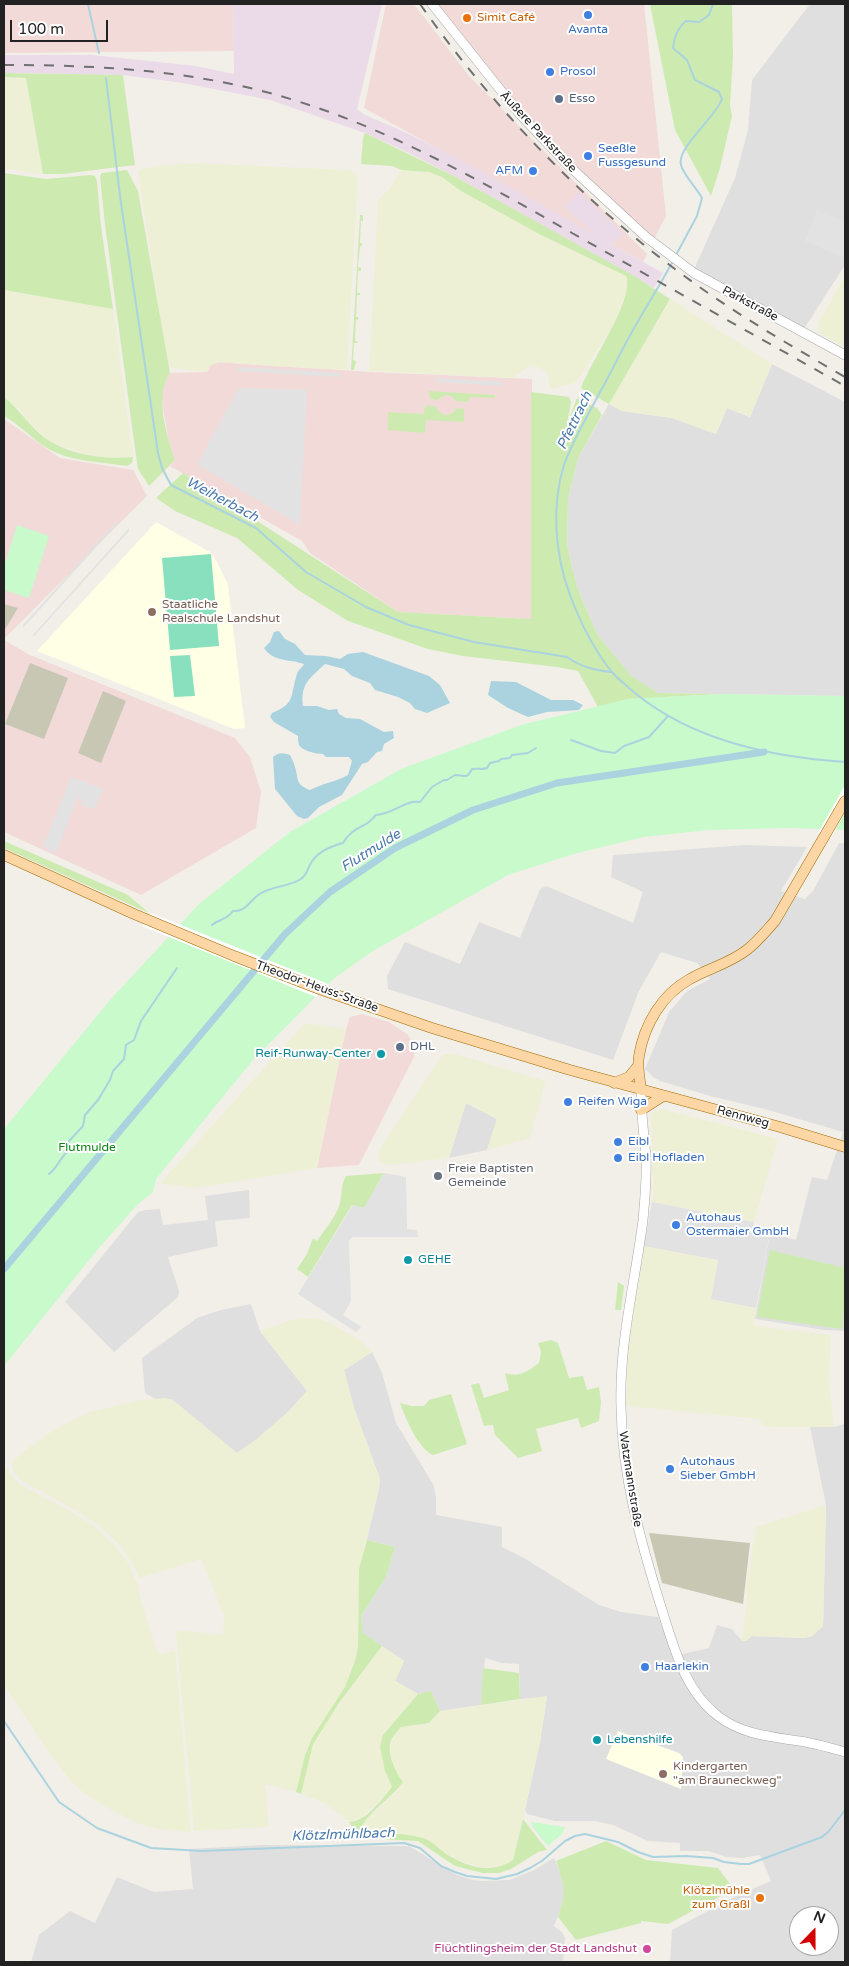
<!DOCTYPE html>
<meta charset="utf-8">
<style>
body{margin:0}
#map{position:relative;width:849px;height:1966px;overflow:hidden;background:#f2efe9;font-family:"Varela Round",sans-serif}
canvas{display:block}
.frame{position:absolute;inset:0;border:5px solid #222;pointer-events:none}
.north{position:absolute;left:789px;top:1906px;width:50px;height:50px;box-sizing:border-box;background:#fff;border:1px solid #a7a7a7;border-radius:50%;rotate:22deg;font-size:14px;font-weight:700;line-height:20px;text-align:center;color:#222}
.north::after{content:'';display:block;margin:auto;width:18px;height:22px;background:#d40000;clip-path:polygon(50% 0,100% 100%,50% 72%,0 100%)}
.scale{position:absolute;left:10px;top:20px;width:98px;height:22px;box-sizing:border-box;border:2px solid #222;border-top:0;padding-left:6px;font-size:15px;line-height:18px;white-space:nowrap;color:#222;-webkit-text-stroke:4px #fff;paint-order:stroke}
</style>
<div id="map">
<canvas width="849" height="1966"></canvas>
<div class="frame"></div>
<div class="north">N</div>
<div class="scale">100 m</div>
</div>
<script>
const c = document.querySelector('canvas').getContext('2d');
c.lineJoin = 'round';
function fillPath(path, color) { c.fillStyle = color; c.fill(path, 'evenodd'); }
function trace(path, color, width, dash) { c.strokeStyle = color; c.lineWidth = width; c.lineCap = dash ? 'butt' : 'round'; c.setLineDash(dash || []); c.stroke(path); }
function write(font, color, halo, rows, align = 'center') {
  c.font = font + ' "Varela Round",sans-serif'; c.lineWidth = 4; c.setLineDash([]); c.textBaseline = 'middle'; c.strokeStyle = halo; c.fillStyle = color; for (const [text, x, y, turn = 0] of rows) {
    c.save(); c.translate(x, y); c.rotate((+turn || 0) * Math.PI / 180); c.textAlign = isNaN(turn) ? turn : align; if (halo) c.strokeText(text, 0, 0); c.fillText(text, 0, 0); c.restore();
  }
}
const residential = new Path2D(`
 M810 4H845V265L802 332 694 273 696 265 735 178 748 130 752 80Z
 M772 364 845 402V696L658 693 631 677 597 634 577 587 567 545 568 499 578 458 609 404 622 411 672 418 716 434 727 408 750 417Z
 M839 843H845V1341L844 1331 824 1330 755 1319 770 1233 796 1240 812 1177 827 1180 843 1132 765 1109 710 1096 660 1081 653 1077 645 1069 669 1012 687 991 710 979 697 963 661 952 639 991 613 1060 388 989 387 976 405 942 460 964 479 922 520 938 540 889 546 886 633 923 643 892 611 877 613 855 745 845 807 847 781 891 805 899 813 891Z
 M466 1103 497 1119 487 1150 449 1158Z
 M249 1190 250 1218 215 1221 218 1246 168 1257 179 1291 178 1297 114 1352 65 1302 138 1212 145 1210 160 1209 163 1225 208 1220 205 1196Z
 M251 1304 260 1331 307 1391 288 1412 257 1439 237 1453 171 1399 157 1400 145 1393 142 1358 197 1318 221 1310Z
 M372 1352 382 1373 396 1423 433 1484 436 1497V1515L502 1527V1547L524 1558 599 1605 621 1612 658 1617 674 1656 709 1648 717 1625 732 1629 742 1641H746L752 1636 804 1638 812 1636 823 1626 826 1505 810 1427H834L845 1424V1962H670L672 1930 740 1894 771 1881 760 1855 743 1858 726 1857 709 1851H680V1843L648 1841 613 1825 595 1821H555L527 1814 525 1810 540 1742 547 1697 520 1699 519 1664 502 1663 485 1658 481 1705 440 1711 431 1691 418 1694 395 1681 404 1661 362 1633 361 1616 386 1577 395 1547 367 1540 379 1488 380 1479 354 1408 344 1370ZM799 1916H829V1946H799Z
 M264 1845 409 1846 455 1874 472 1880 484 1881 509 1880 534 1870 554 1858 565 1885 563 1903 554 1926 562 1932 565 1938 563 1962H31L39 1935 70 1911 95 1923 117 1877 154 1892 193 1889 189 1849Z`);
const commercial = new Path2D(`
 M4 4H233L234 51 4 53Z
 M386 4H414L469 76 647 254 643 262 364 108Z
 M436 4H644L666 216 654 239 564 156 492 76Z
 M215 362 371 372 532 379 531 619 398 612 310 553 302 541 170 466 175 460 169 442 161 397 166 379 170 373 207 372 210 366Z
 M4 419 60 458 133 470 147 496 4 639Z
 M4 640 30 655 235 738 250 757 261 792 256 828 141 895 4 832Z
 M362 1014 389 1022 407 1034 414 1045V1057L359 1165 317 1168 346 1029 350 1017Z`);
const industrial = new Path2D(`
 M233 4H382L357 109 365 115 407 133 461 160 595 235 565 207 579 192 623 233 613 244 605 241 663 273 654 288 456 177 407 152 365 133 270 100 183 83 123 75 4 73V55H92L196 66 234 74Z`);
const education = new Path2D(`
 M156 522 210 552 217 562 228 585 245 728 234 729 37 651Z
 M618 1731 679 1753 683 1757 681 1789 606 1759Z`);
const construction = new Path2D(`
 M4 604 18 608 4 631Z
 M30 663 68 678 44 739 5 724Z
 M103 691 126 701 101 763 78 753Z
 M649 1533 750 1543 743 1604 662 1583Z`);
const farmland = new Path2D(`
 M4 77 26 78 43 174 4 169Z
 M192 163 350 170 358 177 347 370 271 366 220 362 210 366 207 372 173 368 167 363 138 172 143 168Z
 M401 170 429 172 442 177 461 191 539 234 626 276 628 284 627 291 612 327 580 377 575 383 550 389 547 372 536 366 528 367 513 378 369 371 378 200 390 188Z
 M845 276V347L821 334 818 329V323Z
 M4 290 113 309 133 457 115 459 88 455 53 443 40 434 20 410 4 397Z
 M670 299 772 364 750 417 727 408 716 434 672 418 622 411 609 404Z
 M305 1023 346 1029 317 1168 195 1188 160 1183Z
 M443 1054H455L546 1081 530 1138 487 1150 497 1119 466 1103 449 1158 390 1165 381 1163 377 1157 383 1143Z
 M662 1109 778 1139 754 1222 652 1202 653 1182 651 1113Z
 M644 1246 718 1260 711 1299 756 1308 754 1326 831 1335 829 1381 834 1427H770L762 1425 760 1419 626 1406 628 1348Z
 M315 1318 328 1322 351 1335 364 1344 372 1352 344 1370 354 1408 380 1479 379 1488 359 1569 358 1647 355 1661 345 1687 312 1738 305 1755 296 1792 265 1784 269 1827 194 1831 176 1634 179 1630 223 1635 224 1616 201 1559 140 1578 131 1561 119 1544 109 1535 97 1524 70 1507 19 1479 13 1470 12 1462 25 1450 59 1427 89 1412 141 1400 164 1398 171 1399 179 1405 237 1453 257 1439 288 1412 307 1391 260 1331 295 1319Z
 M8 1466 9 1473 18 1483 68 1510 94 1526 115 1546 128 1563 137 1583 141 1601 158 1654 175 1651 191 1832 158 1829 137 1823 106 1807 83 1792 73 1784 47 1750 4 1685V1470Z
 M826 1505 823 1626 812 1636 804 1638 752 1636 746 1641H742L747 1600 746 1589 756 1527Z
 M382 1646 404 1661 395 1681 418 1694 383 1735 385 1771 392 1787 375 1806 360 1818 349 1822 325 1803 301 1794 306 1766 313 1744 320 1730Z
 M547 1696 540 1742 513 1860 500 1868 479 1867 455 1859 423 1838 396 1834 376 1835 360 1834 358 1832 362 1824 396 1792 399 1777 392 1762 389 1744 401 1727 429 1723 440 1711Z`);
const grass = new Path2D(`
 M650 4H732L733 57 730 105 732 116 720 168 711 196 675 130Z
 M4 73 123 75 135 165 63 174H43L26 78 4 77Z
 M365 133 456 177 636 277 670 299 609 404 581 388C589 365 636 296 626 276L539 234 461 191 442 177 429 172 401 170 392 166 361 164 363 138Z
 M127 170 138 191 170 373C154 396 167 436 175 460L149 486 138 469 136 456 105 225 100 176 102 173Z
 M4 173 46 179 90 175 95 176 97 181 101 226 113 309 4 290Z
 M360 215H363V221H361L360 243H362V246H360L358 267 361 268V271H358L357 293H360V295H357L356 317H358V320L356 319 355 341H357V343H354L353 360 356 361 354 370H351Z
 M429 391 495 395V398L469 397 468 402 456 401 451 396 446 395 437 400 430 399Z
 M531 392 569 397 571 402 567 424 577 398 597 408 602 415 578 458 568 499 567 545 577 587 597 634 631 676 658 693 722 694 628 699 598 707 578 671 557 667 463 656 428 649 348 621 298 590 237 538 175 511 156 498 183 473 398 612 531 619Z
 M4 397C18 408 27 422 40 434 63 454 103 460 133 457L132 463 127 466C102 462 70 462 47 448 32 439 20 425 4 416Z
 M425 406H435C441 417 450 418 457 408L464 409V422L426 420 425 433 388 430V412L424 414Z
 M4 841 128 895 149 913 4 848Z
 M384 1173 364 1208 352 1205 308 1277 297 1269 307 1254 313 1238 317 1241C325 1229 336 1217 340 1203 342 1194 341 1184 346 1176Z
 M770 1250 845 1268V1298L842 1329 757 1317Z
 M618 1282 624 1286 621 1310H615Z
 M551 1340 558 1343 569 1378 583 1376 587 1390 599 1387 601 1402 599 1421 581 1428 578 1418 536 1429 542 1451 518 1458 495 1435 493 1425 484 1426 471 1385 479 1383 484 1398 509 1390 505 1373C520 1378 527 1371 539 1363L541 1352 538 1343Z
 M451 1394 467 1444 433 1455C418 1449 405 1417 400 1403L411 1406H424L429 1400Z
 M367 1540 395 1547 386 1577 361 1616 363 1633 382 1646 339 1703 313 1744 301 1794 296 1792 305 1755 312 1738 345 1687 355 1661 358 1647 359 1569Z
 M483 1668 519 1673 520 1699 481 1705Z
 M431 1691 440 1711 429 1723 401 1727C397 1732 390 1739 390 1744 388 1756 396 1773 403 1782 391 1799 366 1813 359 1832 369 1838 384 1833 396 1834 404 1834 415 1836 423 1838 432 1841 438 1848 445 1853 466 1867 491 1875 513 1860L523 1819 547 1850 538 1852 511 1869 499 1873H483L455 1866 418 1841 359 1838 349 1822C367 1821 381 1800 392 1787L385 1771 380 1747 383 1735 418 1694Z
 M606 1841 646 1860 718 1868 734 1889 668 1924 641 1921V1923L576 1940 558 1917C567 1892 564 1885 556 1861Z`);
const park = new Path2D(`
 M17 525 49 536 29 598 4 590V567Z
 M722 694 845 696V830L790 828 708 830 644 837 577 853 508 875 373 951 332 980 253 1060 156 1179 153 1192 138 1204 98 1249 4 1366V1129L110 1000 199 904 290 832 401 769 521 725 628 699Z
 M531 1822H532L565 1827 562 1834 548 1846 534 1829Z`);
const pitch = new Path2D(`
 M211 554 219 646 170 650 162 558Z
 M190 655 195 696 174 697 170 656Z`);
const parking = new Path2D(`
 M817 210 845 222V252L842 257 805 241Z
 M238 367 340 373V377L237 371Z
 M436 378 502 382V386L436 382Z
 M239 388 307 390 300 525 197 464Z
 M116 522H119L23 628V625Z
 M129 528V531L35 635 32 636Z
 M71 777 103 789 95 809 81 805 83 800 77 798 56 853 43 847Z
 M384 1173 406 1177 407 1229 417 1230 418 1237H353L349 1241 351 1301 343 1315 361 1327 356 1332 298 1294 353 1205 364 1208Z
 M652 1202 754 1222 753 1230 770 1233 756 1308 711 1299 718 1260 644 1246Z`);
const water = new Path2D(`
 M279 631 285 639 295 644 305 655 326 656 340 659 348 654 363 652 429 676 440 685 450 703 427 713 415 709 410 703 398 697 375 690 370 683 352 676 344 669 325 664C310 678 300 684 303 706H317L329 710 337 709 339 714 346 718 360 719 384 732 393 731 394 738 384 744 382 751 377 752 368 762 362 764 342 795 319 807 308 818 304 819 297 816 275 789 273 757C279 752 283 753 290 755 292 759 294 763 295 767 299 780 295 784 310 790 323 783 336 782 348 775L352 761 349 757H326L323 754C317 754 302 751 299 745 298 742 298 739 298 736L274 722 270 717 272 713C296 704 290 695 297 674 298 670 302 668 304 664 290 659 273 662 264 648L270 642 274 632Z
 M491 681 516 682 551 700H573L583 705 579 710 547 712 528 717 508 708 488 695Z`);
const pier = new Path2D(`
 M845 785V813L831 838 818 833Z
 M151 913 328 984 316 997 142 926Z`);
const stream = new Path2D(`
 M88 4 99 53
 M106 78 120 196 158 453 162 468 171 485 256 528 306 572 366 607 409 625 474 642 567 657C581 667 594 670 611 672
 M676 255 697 216 702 198C697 189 683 174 681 165 676 148 716 117 722 99L719 92 695 80 687 60 673 48C674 37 677 28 686 21L699 22 709 15 713 4
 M673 261C660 285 646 307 633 330 621 351 611 373 599 394 587 417 573 440 564 465 551 506 555 555 570 595 580 622 593 648 611 671 616 677 622 682 628 687 686 739 769 757 845 762
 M571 740 601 751 615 753 624 746 649 737 668 716
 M212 925C219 919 227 920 233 911 245 912 249 902 258 895 270 886 289 887 301 879 308 874 307 869 311 863 317 852 332 846 343 843 349 832 357 829 366 824 370 822 373 818 376 815 394 814 404 800 420 802L432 787 444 780H447L455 775C466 775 466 780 472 769 478 768 482 770 487 768L490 763 499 761 501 759 510 758 512 755 528 753 536 748
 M49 1174C58 1167 59 1159 68 1151L69 1141 83 1126 85 1115 98 1100 110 1080 113 1071 124 1059 126 1045 134 1040 141 1021 177 968
 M4 1721 59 1802 97 1828 151 1848 202 1851 404 1843 420 1848 441 1866 455 1872 467 1876 496 1879 517 1874 530 1868 542 1861 565 1841 575 1836 585 1834 618 1842 638 1852 653 1857 686 1856 713 1858 724 1862 741 1864H749L822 1837 829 1831 845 1810`);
const canal = new Path2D(`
 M4 1269 285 934 330 892 395 848 473 810 557 783 764 752`);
const minor = new Path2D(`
 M432 4 518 112 568 165 646 237 694 273 845 355
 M641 1090C641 1113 644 1135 646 1157 647 1177 645 1199 643 1220 635 1283 619 1343 621 1407 622 1477 641 1543 662 1610 674 1648 685 1691 718 1716 740 1733 765 1736 792 1740 810 1742 828 1747 845 1752`);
const major = new Path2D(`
 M4 855 134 914 234 956 322 990 432 1028 570 1070 780 1127 845 1147
 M614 1083 629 1077 638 1066
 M641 1090C640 1079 637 1067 639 1056 644 1025 662 994 690 979 709 968 731 963 748 949 758 941 766 931 775 921L845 801
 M641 1110 663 1096`);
const rail = new Path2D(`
 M420 4C491 105 579 198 679 272 732 312 788 344 845 377
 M4 65C96 65 188 70 277 95 383 125 477 179 572 233 663 284 754 335 845 386`);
const markers = [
 [588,15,5,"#3f7fe0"],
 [467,18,5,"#e8710a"],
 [550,72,5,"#3f7fe0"],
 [559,99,5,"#5c6f8a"],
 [588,156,5,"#3f7fe0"],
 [533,171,5,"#3f7fe0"],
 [152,612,5,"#8d6e63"],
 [400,1047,5,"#5c6f8a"],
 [381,1054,5,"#0f9aa8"],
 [568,1102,5,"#3f7fe0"],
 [618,1142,5,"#3f7fe0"],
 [618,1158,5,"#3f7fe0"],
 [438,1176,5,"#6b7280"],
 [676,1225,5,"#3f7fe0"],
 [408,1260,5,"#0f9aa8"],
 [670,1469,5,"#3f7fe0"],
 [645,1667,5,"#3f7fe0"],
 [597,1740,5,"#0f9aa8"],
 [663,1774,5,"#8d6e63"],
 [760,1898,5,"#e8710a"],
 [647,1949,5,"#d1479c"]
];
const foodNames = [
 ["Simit Café",477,18],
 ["Klötzlmühle",750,1891,"right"],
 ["zum Graßl",750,1905,"right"]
];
const shopNames = [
 ["Avanta",588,30,"center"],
 ["Prosol",560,72],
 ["Seeßle",598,149],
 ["Fussgesund",598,163],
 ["AFM",523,171,"right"],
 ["Reifen Wiga",578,1102],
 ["Eibl",628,1142],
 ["Eibl Hofladen",628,1158],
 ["Autohaus",686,1218],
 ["Ostermaier GmbH",686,1232],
 ["Autohaus",680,1462],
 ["Sieber GmbH",680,1476],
 ["Haarlekin",655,1667]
];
const serviceNames = [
 ["Esso",569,99],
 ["DHL",410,1047]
];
const streetNames = [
 ["Äußere Parkstraße",538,132,47],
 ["Parkstraße",750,304,28],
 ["Theodor-Heuss-Straße",317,987,20],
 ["Rennweg",743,1117,15],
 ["Watzmannstraße",630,1479,81]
];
const educationNames = [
 ["Staatliche",162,605],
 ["Realschule Landshut",162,619],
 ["Kindergarten",673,1767],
 ["\"am Brauneckweg\"",673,1781]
];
const cultureNames = [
 ["Reif-Runway-Center",371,1054,"right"],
 ["GEHE",418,1260],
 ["Lebenshilfe",607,1740]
];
const parkNames = [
 ["Flutmulde",87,1148]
];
const worshipNames = [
 ["Freie Baptisten",448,1169],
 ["Gemeinde",448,1183]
];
const hotelNames = [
 ["Flüchtlingsheim der Stadt Landshut",637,1949]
];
const waterNames = [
 ["Pfettrach",575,421,-64],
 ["Weiherbach",222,500,28],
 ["Flutmulde",371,851,-32],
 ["Klötzlmühlbach",343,1835,-2]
];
fillPath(residential, '#e0dfdf');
fillPath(commercial, '#f2dad9');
fillPath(industrial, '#ebdbe8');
fillPath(education, '#ffffe5');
fillPath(construction, '#c7c7b4');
fillPath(farmland, '#eef0d5');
fillPath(grass, '#cdebb0');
fillPath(park, '#c8facc');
fillPath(pitch, '#88e0be');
fillPath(parking, '#e2e2e2');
fillPath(water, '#aad3df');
fillPath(pier, '#fff');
trace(stream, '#aad3df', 2);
trace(canal, '#aad3df', 7);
trace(minor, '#a9a9a9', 10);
trace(major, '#a06b00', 11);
trace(minor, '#fff', 9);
trace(major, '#fcd6a4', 10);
trace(rail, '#707070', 2, [10, 10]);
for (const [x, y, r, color] of markers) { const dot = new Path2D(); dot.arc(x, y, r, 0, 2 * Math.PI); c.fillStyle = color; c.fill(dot); trace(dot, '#fff', 2); }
write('12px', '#c56008', '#fff', foodNames, 'left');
write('12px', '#366cbe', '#fff', shopNames, 'left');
write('12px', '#4e5e75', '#fff', serviceNames, 'left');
write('12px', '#222', '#fff', streetNames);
write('12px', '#785e54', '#fff', educationNames, 'left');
write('12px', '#0d838f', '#fff', cultureNames, 'left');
write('12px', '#0c8416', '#fff', parkNames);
write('12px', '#5b616d', '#fff', worshipNames, 'left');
write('12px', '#b23c85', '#fff', hotelNames, 'right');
write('italic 14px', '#4a7aab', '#fff', waterNames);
</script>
